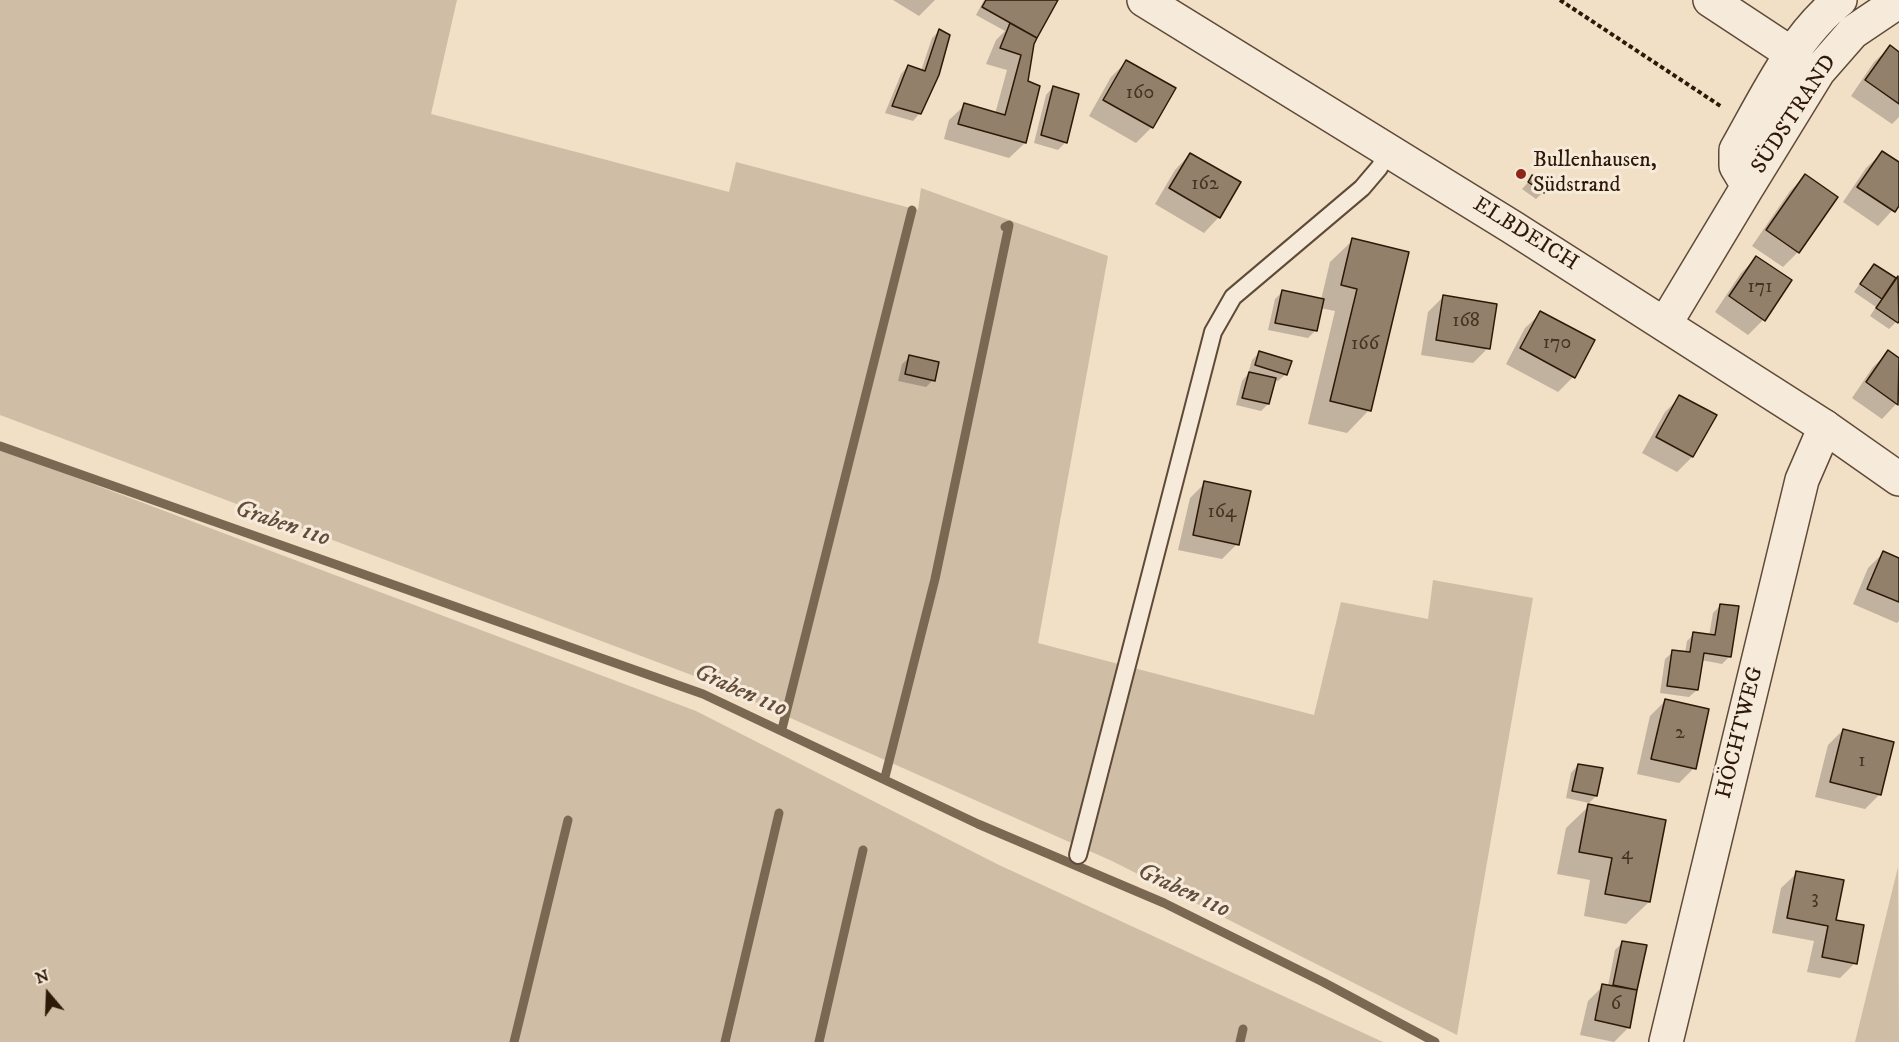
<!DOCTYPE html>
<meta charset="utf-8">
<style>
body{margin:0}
#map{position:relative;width:1899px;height:1042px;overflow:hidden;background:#f1dfc6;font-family:"IM FELL DW Pica",serif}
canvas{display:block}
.north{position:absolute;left:18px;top:964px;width:60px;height:60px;-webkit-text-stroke:4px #f6eada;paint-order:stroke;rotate:341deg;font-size:16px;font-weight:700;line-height:24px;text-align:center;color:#2e1908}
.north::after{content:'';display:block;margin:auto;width:21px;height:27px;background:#2e1908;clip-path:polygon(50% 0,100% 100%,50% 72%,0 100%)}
</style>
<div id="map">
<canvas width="1899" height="1042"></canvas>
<div class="north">N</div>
</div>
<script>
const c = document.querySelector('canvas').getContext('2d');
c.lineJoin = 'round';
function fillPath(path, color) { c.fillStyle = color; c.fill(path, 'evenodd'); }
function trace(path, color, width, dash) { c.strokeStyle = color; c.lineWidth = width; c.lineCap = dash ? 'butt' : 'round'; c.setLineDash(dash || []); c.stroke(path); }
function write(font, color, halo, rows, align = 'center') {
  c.font = font + ' "IM FELL DW Pica",serif'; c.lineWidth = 6; c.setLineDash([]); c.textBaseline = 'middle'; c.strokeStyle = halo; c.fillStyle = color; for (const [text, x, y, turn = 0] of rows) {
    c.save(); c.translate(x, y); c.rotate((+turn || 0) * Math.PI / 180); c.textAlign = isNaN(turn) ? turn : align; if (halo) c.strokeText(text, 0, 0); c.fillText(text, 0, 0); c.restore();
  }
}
const green = new Path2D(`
 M0 0H457L431 114 729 192 736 162 918 210 921 188 1108 256 1038 643 1314 715 1341 602 1428 619 1433 580 1533 598 1457 1035 1112 861 705 680 0 415Z
 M0 449 696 711 999 865 1383 1042H0Z
 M1898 867 1899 1042H1855Z`);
const shadow = new Path2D(`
 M893 0H935L919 16Z
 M984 0H1056L1033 44 1026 82 1038 86 1025 143 1009 158 944 139 949 120 965 105 995 114 1007 70 986 64 996 40 1005 31 976 15Z
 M939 31 920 113 913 121 885 113 901 74 908 66 921 71 932 38Z
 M1890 47 1899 54V117L1892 124 1851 96 1874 62Z
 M1126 62 1174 88 1152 127 1136 143 1089 116 1111 77Z
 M1053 87 1066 142 1058 150 1034 143 1046 95Z
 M1882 153 1899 164V203L1878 226 1843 202 1866 168Z
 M1190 154 1219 217 1204 233 1155 204 1175 170Z
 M1805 176 1798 252 1783 267 1752 246 1790 191Z
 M1533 177 1543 192 1536 199 1522 189Z
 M1353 240 1369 410 1347 433 1308 424 1335 311 1320 308 1315 331 1308 338 1268 330 1275 299 1282 292 1321 300 1330 262Z
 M1756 258 1763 320 1748 335 1715 312 1741 273Z
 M1874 266 1896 280 1899 278V319L1889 329 1870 316 1876 307 1854 292 1867 273Z
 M1443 297 1488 348 1473 363 1421 355 1428 312Z
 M1541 313 1573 377 1558 392 1506 364 1525 328Z
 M1260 352 1286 374 1278 381 1274 380 1268 404 1261 411 1236 405 1242 381 1248 374 1252 360Z
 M1889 352 1899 360V401L1882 419 1852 398 1873 367Z
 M910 357 933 380 926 387 898 381 902 364Z
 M1680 397 1715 416 1692 457 1677 472 1642 453 1665 412Z
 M1205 483 1237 544 1222 559 1178 550 1190 498Z
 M1883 553 1899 559V621L1897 623 1853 604 1868 568Z
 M1721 605 1730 656 1722 664 1701 660 1697 690 1689 697 1660 693 1665 659 1673 652 1685 653 1687 641 1694 634 1709 636 1713 613Z
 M1665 701 1694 768 1679 783 1637 774 1650 716Z
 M1843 730 1880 794 1865 809 1815 797 1828 745Z
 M1578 765 1596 796 1589 803 1566 798 1571 773Z
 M1589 806 1649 902 1626 924 1584 916 1590 880 1557 874 1566 828Z
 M1797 873 1834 921 1855 963 1840 978 1807 972 1814 941 1772 933 1781 888Z
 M1623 942 1645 946 1629 1027 1614 1042 1580 1035 1588 1001 1603 986H1608L1615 950Z`);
const stream = new Path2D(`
 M0 446 703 694 978 824 1164 903 1323 982 1435 1042
 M782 729 912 210
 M885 777 935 579 1009 225 1005 227
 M514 1042 568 820
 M725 1042 779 813
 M819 1042 863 850
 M1240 1042 1243 1029`);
const building = new Path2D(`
 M986 0H1058L1037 38 982 7Z
 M1010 23 1037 38 1034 44 1028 81 1040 86 1026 143 958 124 964 103 1005 115 1021 55 1000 48Z
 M939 29 950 35 939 75 921 114 892 106 908 65 925 71Z
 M1890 45 1899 52V104L1865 80Z
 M1126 60 1176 88 1153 128 1103 100Z
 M1053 86 1079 94 1067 143 1041 135Z
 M1882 151 1899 162V206L1895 212 1857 187Z
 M1190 153 1241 182 1220 218 1169 188Z
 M1805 174 1838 197 1799 253 1766 230Z
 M1532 175 1549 186 1544 193 1528 182Z
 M1352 238 1409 252 1371 411 1330 401 1357 289 1341 285Z
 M1756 256 1792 280 1765 321 1729 296Z
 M1874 264 1896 278 1882 299 1860 284Z
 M1898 276 1899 321 1898 323 1876 308Z
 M1282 290 1324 299 1317 331 1275 323Z
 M1443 295 1497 304 1490 349 1436 340Z
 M1540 311 1595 340 1575 378 1520 348Z
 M1888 350 1899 358 1898 405 1866 382Z
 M1259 351 1292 361 1287 375 1255 365Z
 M909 355 939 362 935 381 905 374Z
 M1249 372 1276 378 1269 404 1242 398Z
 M1679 395 1717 415 1693 457 1656 437Z
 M1204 481 1251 491 1239 545 1193 535Z
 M1883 551 1899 558V602L1867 589Z
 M1720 604 1739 606 1731 657 1704 653 1698 690 1667 686 1672 650 1690 652 1693 632 1715 635Z
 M1665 699 1709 709 1696 769 1651 759Z
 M1843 729 1894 742 1881 795 1830 782Z
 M1578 764 1603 768 1597 796 1572 791Z
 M1588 804 1666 820 1650 902 1605 894 1612 858 1579 852Z
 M1796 871 1844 880 1836 920 1864 925 1857 964 1822 957 1828 926 1787 918Z
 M1622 941 1647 945 1637 990 1613 985Z
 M1602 984 1637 990 1630 1028 1595 1020Z`);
const path = new Path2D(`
 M1560 0 1722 107`);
const service = new Path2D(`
 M1078 855 1213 332 1233 297 1362 188 1379 168 1389 151`);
const minor = new Path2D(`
 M1710 0 1792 54
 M1748 186 1818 72 1853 32 1899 1
 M1665 324 1748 186 1736 166V150C1765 99 1794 36 1840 0
 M1666 1042 1802 480 1825 427`);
const tertiary = new Path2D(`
 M1144 0 1512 227 1825 427 1899 479`);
const markers = [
 [1521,174,6,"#8f2418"]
];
const numberNames = [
 ["160",1140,94],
 ["162",1205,185],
 ["171",1760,288],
 ["168",1466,322],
 ["170",1557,344],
 ["166",1365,345],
 ["164",1222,513],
 ["2",1680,734],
 ["1",1862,762],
 ["4",1627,855],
 ["3",1815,899],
 ["6",1616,1005]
];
const streetNames = [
 ["SÜDSTRAND",1795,115,-57],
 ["ELBDEICH",1525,235,32],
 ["HÖCHTWEG",1741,733,-76]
];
const poiNames = [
 ["Bullenhausen,",1533,161],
 ["Südstrand",1533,186]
];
const waterNames = [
 ["Graben 110",282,525,19],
 ["Graben 110",740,692,24],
 ["Graben 110",1183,892,25]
];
fillPath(green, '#d0bda6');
fillPath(shadow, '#0003');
trace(stream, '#7b6853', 9);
fillPath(building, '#93806b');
trace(building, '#2e1908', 1.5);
trace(service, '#5f4a38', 20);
trace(minor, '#5f4a38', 36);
trace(tertiary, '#5f4a38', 36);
trace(path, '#2e1908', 4, [4.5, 3]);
trace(service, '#f6eada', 16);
trace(minor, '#f6eada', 33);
trace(tertiary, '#f6eada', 33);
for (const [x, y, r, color] of markers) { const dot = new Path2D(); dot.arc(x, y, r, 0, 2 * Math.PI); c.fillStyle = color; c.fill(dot); trace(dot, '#f6eada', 2); }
write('20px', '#473321', null, numberNames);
write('22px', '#2e1908', '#f6eada', streetNames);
write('22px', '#2e1908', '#f6eada', poiNames, 'left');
write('italic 24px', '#624d3a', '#f6eada', waterNames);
</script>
